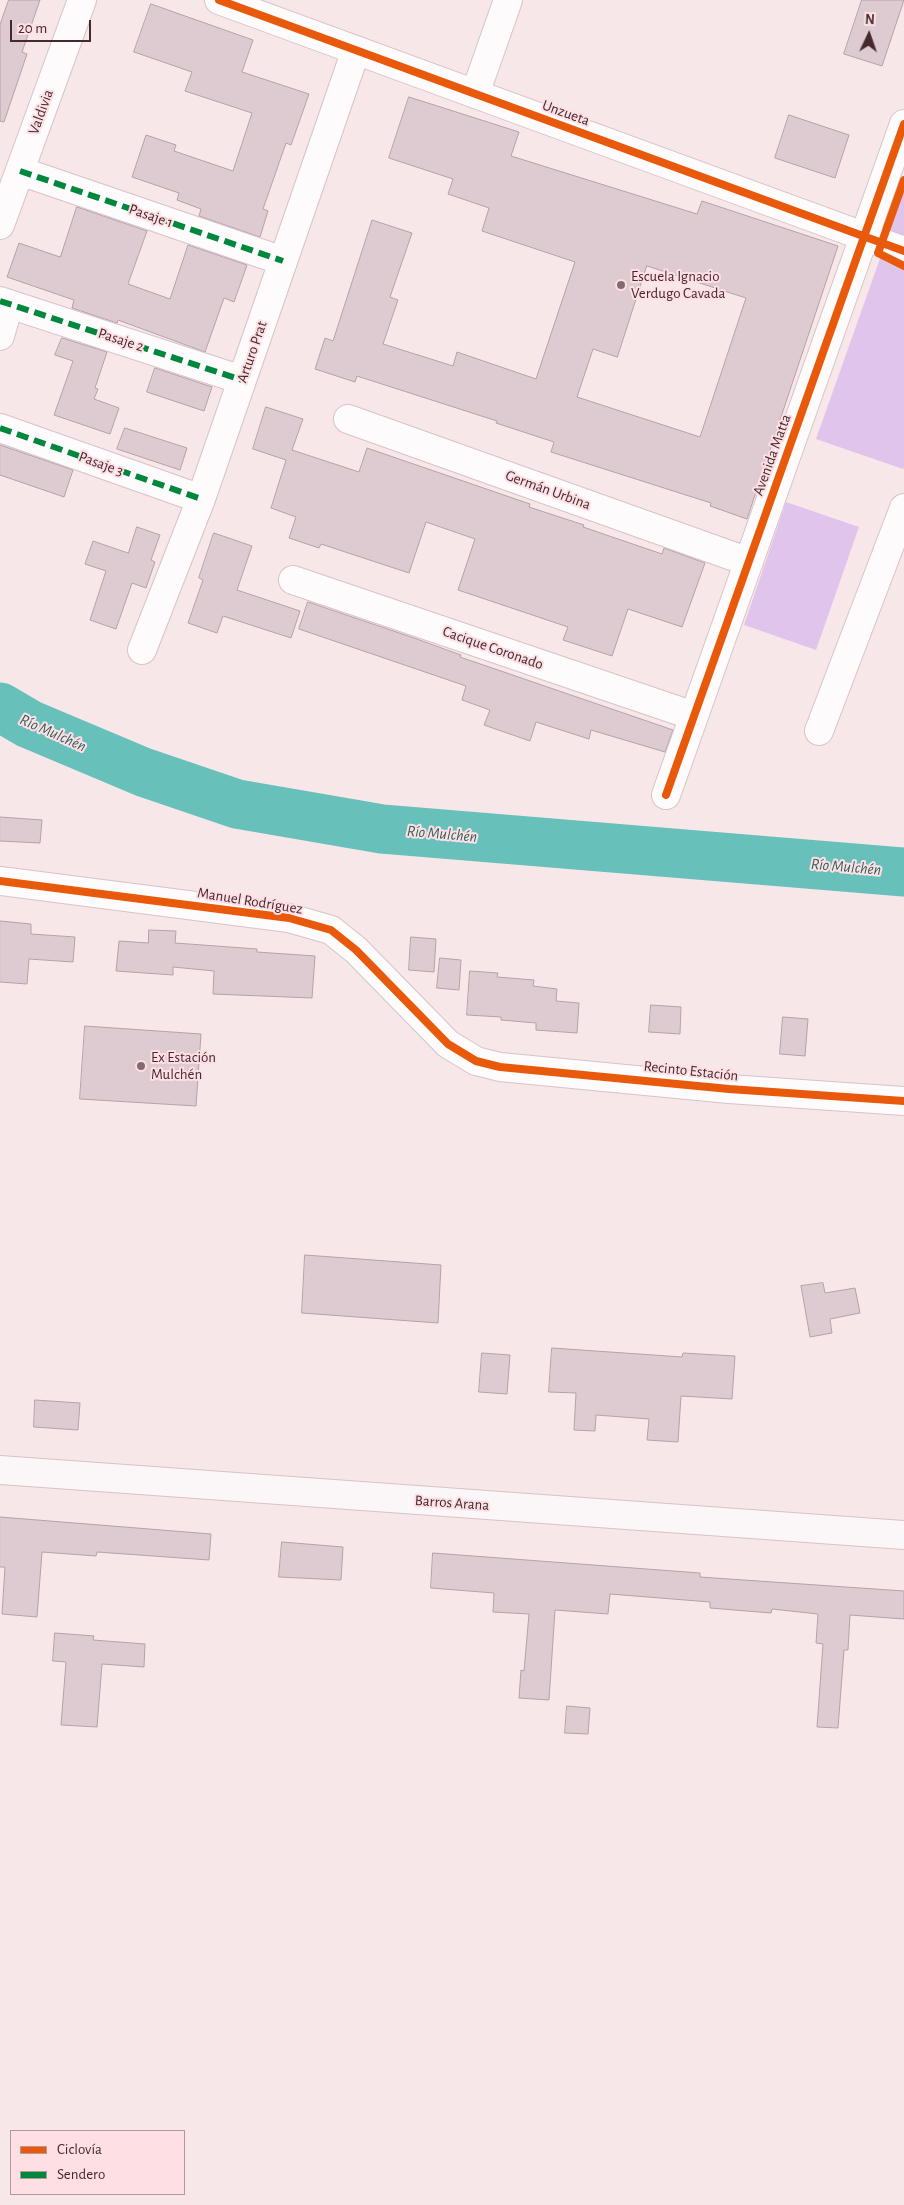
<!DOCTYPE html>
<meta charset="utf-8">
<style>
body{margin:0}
#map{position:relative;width:904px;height:2205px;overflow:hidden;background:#f7e7e9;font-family:"Alegreya Sans",sans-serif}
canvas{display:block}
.legend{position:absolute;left:10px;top:2130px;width:175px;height:65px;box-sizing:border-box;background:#fee0e4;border:1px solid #b4979b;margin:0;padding:6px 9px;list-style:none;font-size:15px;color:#45292e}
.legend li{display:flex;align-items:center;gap:10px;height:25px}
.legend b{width:25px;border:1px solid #b4979b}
.north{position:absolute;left:844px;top:10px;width:50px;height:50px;-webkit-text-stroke:4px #fee0e4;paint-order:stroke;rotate:3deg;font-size:14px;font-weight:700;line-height:20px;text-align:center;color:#45292e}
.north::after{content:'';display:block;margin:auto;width:18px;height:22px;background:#45292e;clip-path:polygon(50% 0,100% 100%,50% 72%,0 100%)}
.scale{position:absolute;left:10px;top:20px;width:81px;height:22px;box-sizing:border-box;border:2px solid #45292e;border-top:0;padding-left:6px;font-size:15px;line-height:18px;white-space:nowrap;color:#45292e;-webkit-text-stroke:4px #fee0e4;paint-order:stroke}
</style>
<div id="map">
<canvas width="904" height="2205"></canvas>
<ul class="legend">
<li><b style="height:6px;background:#e8590c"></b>Ciclovía</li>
<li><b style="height:6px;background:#00873e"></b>Sendero</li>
</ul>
<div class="north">N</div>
<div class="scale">20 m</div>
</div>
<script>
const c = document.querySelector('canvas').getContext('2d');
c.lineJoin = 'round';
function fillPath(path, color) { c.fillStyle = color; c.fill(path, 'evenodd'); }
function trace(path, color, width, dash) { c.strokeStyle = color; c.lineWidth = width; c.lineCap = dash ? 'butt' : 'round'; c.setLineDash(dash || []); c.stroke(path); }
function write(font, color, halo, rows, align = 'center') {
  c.font = font + ' "Alegreya Sans",sans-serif'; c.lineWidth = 4; c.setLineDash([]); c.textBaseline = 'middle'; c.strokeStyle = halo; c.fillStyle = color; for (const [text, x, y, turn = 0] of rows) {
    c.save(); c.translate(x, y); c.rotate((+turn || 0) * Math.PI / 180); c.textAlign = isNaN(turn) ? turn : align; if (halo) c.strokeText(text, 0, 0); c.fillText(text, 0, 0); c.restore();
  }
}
const green = new Path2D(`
 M904 191V467L903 469 816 439Z
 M786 502 859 527 816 650 744 625Z`);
const river = new Path2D(`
 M0 707 29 724 143 772 237 804 382 829 904 872`);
const building = new Path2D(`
 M9 0H40L22 52 27 54 4 122 0 121V25Z
 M862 0H904L882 66 844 54Z
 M151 4 253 40 242 72 309 94 291 145 286 143 263 209 268 211 260 237 199 216 201 209 177 200 179 193 132 177 146 135 176 145 174 151 233 171 252 113 185 91 192 72 134 52Z
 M409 97 519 132 511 156 697 214 702 201 838 246 747 519 710 506 711 503 551 452 554 442 496 423 497 421 357 376 355 382 315 369 325 338 333 341 372 220 412 233 390 297 398 300 383 344 453 366 457 352 536 379 575 262 482 231 489 208 448 194 453 179 389 158ZM647 266 746 298 700 437 577 397 593 349 617 357Z
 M789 115 849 135 835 178 775 158Z
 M77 207 147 231 128 284 170 299 188 245 247 265 234 302 224 298 205 352 118 320 117 323 72 308 74 300 7 277 19 243 60 257Z
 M62 338 107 352 95 388 98 389 94 399 119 408 110 434 54 415 73 361 55 355Z
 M155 368 212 387 204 411 147 392Z
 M266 407 303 419 292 450 359 472 367 448 530 504 529 507 584 525 583 527 662 554 664 548 705 563 682 627 628 609 612 656 563 640 568 627 458 590 475 539 426 522 409 573 321 544 319 548 289 538 296 517 271 508 286 460 253 449Z
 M125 428 187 448 180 470 117 449Z
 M0 445 73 470 64 497 0 475Z
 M137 527 160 535 151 560 155 562 146 588 132 583 116 629 90 620 106 571 85 564 93 541 128 553Z
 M214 533 252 546 237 590 300 611 291 638 223 616 217 633 188 623 203 580 199 578Z
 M308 602 414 638 461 655 460 657 673 730 665 752 591 730 589 739 536 722 530 741 484 725 490 710 462 700 466 686 299 629Z
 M0 817 42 820 40 843 0 841Z
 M0 921 31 924V934L75 937 73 962 29 959 27 984 0 982Z
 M149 930 176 931 175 943 257 949V952L315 956 312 998 213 994 214 971 173 967V975L116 971 119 941 148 943Z
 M411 937 436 939 434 972 409 970Z
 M440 958 461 960 459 990 437 988Z
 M470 971 498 973 497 977 534 980 533 986 557 989 556 1001 579 1003 577 1033 536 1030V1023L501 1020V1017L467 1015Z
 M651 1005 681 1007 680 1034 649 1032Z
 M783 1017 808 1019 805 1056 780 1054Z
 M85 1026 201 1034 196 1106 80 1099Z
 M305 1255 441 1265 438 1323 302 1313Z
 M823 1283 825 1293 855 1288 860 1313 830 1319 832 1333 810 1337 801 1286Z
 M552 1348 682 1357 683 1353 735 1356 732 1399 681 1396 678 1442 647 1440 649 1419 596 1415 595 1431 574 1430 576 1393 549 1392Z
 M482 1353 510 1355 507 1394 479 1392Z
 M35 1400 80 1403 78 1430 34 1427Z
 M0 1517 211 1534 209 1560 97 1552 96 1556 42 1552 37 1617 2 1614 5 1567H0Z
 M282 1542 343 1547 341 1580 279 1577Z
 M433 1553 700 1573V1577L904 1591V1619L850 1615 848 1650H844L838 1728 817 1727 823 1644 816 1643 818 1614 772 1609 771 1613 710 1608V1602L610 1594 608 1614 555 1610 549 1700 519 1698 521 1670 524 1671 529 1614 493 1612 494 1593 431 1588Z
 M55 1633 94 1636 93 1640 145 1644 144 1667 102 1664 97 1727 61 1725 66 1662 53 1661Z
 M567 1706 590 1708 588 1734 565 1733Z`);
const minor = new Path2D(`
 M219 0 904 251
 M475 94 508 0
 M20 171 283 261
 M0 225 82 0
 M0 301 242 380
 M0 336 9 304
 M348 419 749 562
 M0 428 201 499
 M293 580 694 716
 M142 650 201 499 356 50
 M819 731 904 508
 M666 795 904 124
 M0 881 289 918 331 930 356 950 448 1044 476 1061 500 1067 729 1089 904 1101`);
const secondary = new Path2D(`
 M0 1470 904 1535`);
const quiet = new Path2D(`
 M20 171 283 261
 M0 301 242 380
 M0 428 201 499`);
const cycleway = new Path2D(`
 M219 0 904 251
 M904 180 878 253 904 266
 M666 795 904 124
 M0 881 289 918 331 930 356 950 448 1044 476 1061 500 1067 729 1089 904 1101`);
const markers = [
 [621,285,5,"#836c6f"],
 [141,1066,5,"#836c6f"]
];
const streetNames = [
 ["Valdivia",41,112,-70],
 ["Unzueta",566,113,20],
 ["Pasaje 1",151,216,19],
 ["Pasaje 2",121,340,18],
 ["Arturo Prat",252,352,-71],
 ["Avenida Matta",772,455,-70],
 ["Pasaje 3",101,464,20],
 ["Germán Urbina",548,490,20],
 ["Cacique Coronado",493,648,19],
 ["Manuel Rodríguez",250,901,9],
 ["Recinto Estación",691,1071,6],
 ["Barros Arana",452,1503,4]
];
const poiNames = [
 ["Escuela Ignacio",631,276],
 ["Verdugo Cavada",631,293],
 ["Ex Estación",151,1057],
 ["Mulchén",151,1074]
];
const waterNames = [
 ["Río Mulchén",53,733,24],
 ["Río Mulchén",442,834,5],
 ["Río Mulchén",846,867,5]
];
fillPath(green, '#e0c4ec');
trace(river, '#68c0bb', 49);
fillPath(building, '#decbd2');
trace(building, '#b3a2a8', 1);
trace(minor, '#d8c3c6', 30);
trace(secondary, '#d8c3c6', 30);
trace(minor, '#fefbfc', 28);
trace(secondary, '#fbf6f7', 28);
trace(quiet, '#00873e', 6, [12, 6]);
trace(cycleway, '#e8590c', 8);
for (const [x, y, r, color] of markers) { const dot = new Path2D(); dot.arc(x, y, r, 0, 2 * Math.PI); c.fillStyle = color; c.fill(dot); trace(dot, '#fee0e4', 2); }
write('15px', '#45292e', '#fee0e4', streetNames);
write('15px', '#45292e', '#fee0e4', poiNames, 'left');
write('italic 16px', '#2b5f5b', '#fee0e4', waterNames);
</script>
